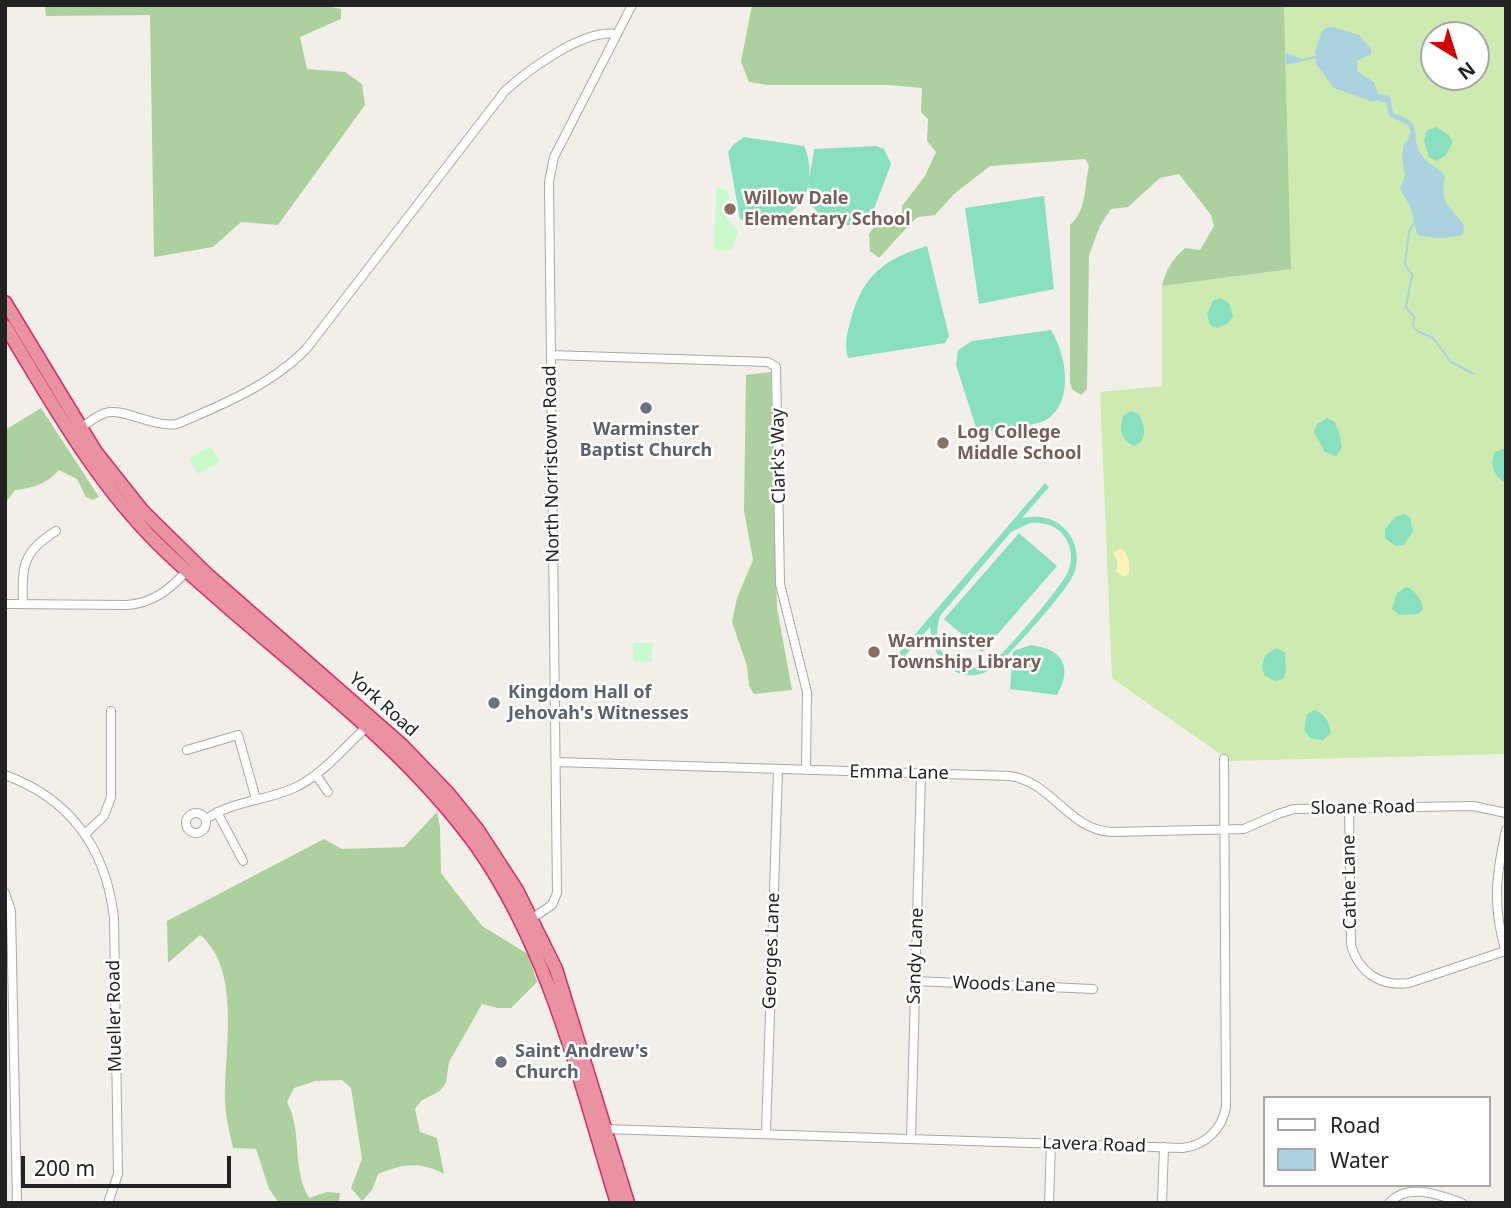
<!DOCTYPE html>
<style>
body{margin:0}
#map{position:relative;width:1511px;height:1208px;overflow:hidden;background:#f2efe9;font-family:"Noto Sans",sans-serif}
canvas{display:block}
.frame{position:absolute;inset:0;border:7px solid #222;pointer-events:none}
.legend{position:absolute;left:1263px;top:1096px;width:228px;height:91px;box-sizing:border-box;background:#fff;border:2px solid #a7a7a7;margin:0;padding:9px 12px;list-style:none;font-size:21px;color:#222}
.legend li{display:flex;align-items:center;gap:14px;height:35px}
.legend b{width:35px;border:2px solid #a7a7a7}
.north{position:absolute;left:1420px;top:21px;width:70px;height:70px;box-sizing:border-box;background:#fff;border:2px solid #a7a7a7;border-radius:50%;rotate:142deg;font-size:19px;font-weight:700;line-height:28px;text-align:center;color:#222}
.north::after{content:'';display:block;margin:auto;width:24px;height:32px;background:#d40000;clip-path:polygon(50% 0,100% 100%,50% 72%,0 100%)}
.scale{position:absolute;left:21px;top:1156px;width:210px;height:32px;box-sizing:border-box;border:4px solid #222;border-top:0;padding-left:9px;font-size:21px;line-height:24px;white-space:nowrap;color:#222;-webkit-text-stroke:5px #fff;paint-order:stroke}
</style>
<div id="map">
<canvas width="1511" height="1208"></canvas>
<div class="frame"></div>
<ul class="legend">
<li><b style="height:9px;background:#fff"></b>Road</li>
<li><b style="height:19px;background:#aad3df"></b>Water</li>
</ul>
<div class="north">N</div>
<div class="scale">200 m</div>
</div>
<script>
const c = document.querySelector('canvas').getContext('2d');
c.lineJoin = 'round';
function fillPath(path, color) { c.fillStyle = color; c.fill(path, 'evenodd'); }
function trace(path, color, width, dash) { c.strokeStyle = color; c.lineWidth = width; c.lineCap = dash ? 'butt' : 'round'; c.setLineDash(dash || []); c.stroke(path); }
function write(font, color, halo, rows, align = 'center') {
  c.font = font + ' "Noto Sans",sans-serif'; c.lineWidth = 5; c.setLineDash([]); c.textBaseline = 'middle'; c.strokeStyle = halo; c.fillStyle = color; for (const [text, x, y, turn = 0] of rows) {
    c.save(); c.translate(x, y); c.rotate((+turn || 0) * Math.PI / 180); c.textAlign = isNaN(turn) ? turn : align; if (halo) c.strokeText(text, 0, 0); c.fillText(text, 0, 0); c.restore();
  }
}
const grass = new Path2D(`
 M1284 5H1506V754L1230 761 1112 678 1100 392 1162 386V286L1291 269ZM1434 35H1476V77H1434Z`);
const forest = new Path2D(`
 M45 5H322L341 9V19L300 37 307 69 345 72 362 84 365 105 278 225 241 222 213 247 154 257 150 15 46 16Z
 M752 5H1284L1291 269 1162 286C1166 269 1172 260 1185 248L1200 250 1214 226 1211 215 1179 174 1160 178 1128 207 1111 209 1100 226 1089 255 1087 389 1081 395 1072 389 1070 382V225C1087 210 1084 187 1089 166L1085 159 990 166 954 194 935 215 918 217 912 222 879 258 870 251 869 234 874 227 889 224 902 212V206L925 176 936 152 927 141 928 119 921 112 922 88 889 85H768L749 82 741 62Z
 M771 372 777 608 792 690 754 694 749 686 747 666 732 622 737 598 753 560 744 511 746 375Z
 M41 408 99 497 93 500 86 497 77 479 59 470C47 484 33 488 15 490L5 504V430Z
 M437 812 440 827 441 873 482 926 528 954 537 982 511 1008H498L482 1004 449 1062 446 1083 440 1091 421 1101 415 1109 420 1132 437 1138 444 1174C419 1161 404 1164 378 1174L372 1190 362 1201 351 1188 362 1159 351 1088 342 1080 315 1081 294 1088 287 1102C303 1133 291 1166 309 1198L327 1192 340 1193 339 1203H279L269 1189 256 1149 233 1148C230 1133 225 1116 225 1100 224 1052 242 969 200 935L168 963 167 921 324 839 342 849 404 847Z`);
const sand = new Path2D(`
 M1121 549C1129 554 1130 564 1129 573L1124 577 1116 571 1118 562 1113 553Z`);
const park = new Path2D(`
 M716 187 725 189 729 195 727 218 738 232 731 250H714Z
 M210 447 221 461 198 474 189 458Z
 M633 643H653L652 662 633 661Z`);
const pitch = new Path2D(`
 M1436 127 1449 135 1453 142 1445 156 1436 161 1429 157 1424 141 1427 130Z
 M744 137 804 146C811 160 812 185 803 199 791 218 760 232 740 219L728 152 733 145Z
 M876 146 884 149 891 164 869 222C848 230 816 222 809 198 806 187 813 161 814 149Z
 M1044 196 1054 289 979 304 965 208Z
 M927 246 949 336 945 343 848 358C844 345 847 332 851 319 863 275 884 259 927 246Z
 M1220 298 1229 303 1233 316 1227 324 1216 328 1210 325 1207 314 1213 301Z
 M1051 330C1066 354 1075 402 1046 420 1038 424 1027 425 1019 427 1000 431 995 434 976 427L956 365 958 350 972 341Z
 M1131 411 1139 414C1145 426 1148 439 1135 446 1121 442 1118 427 1124 415Z
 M1327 418 1335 422 1340 436 1342 448 1336 456 1325 452 1314 432 1317 424Z
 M1506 448V483C1494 477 1489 464 1495 452Z
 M1045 483 1049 487 1022 518C1039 515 1054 517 1066 530 1076 541 1079 556 1075 571 1068 591 1021 640 1004 659 971 693 933 670 930 627L903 658 898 654ZM1030 523C1043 522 1056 525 1064 536 1072 547 1073 560 1068 572 1062 586 1004 655 991 663 977 671 957 669 946 657 935 645 936 630 940 616L1011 532Z
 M1404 514 1410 517 1413 531 1404 545 1395 546 1385 538V529L1395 517Z
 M1019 533 1057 566 982 652 944 619Z
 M1406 587C1414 589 1423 601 1423 609L1418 614 1399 615 1392 609 1397 593Z
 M1031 645C1063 649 1073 667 1057 695L1010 689 1013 651Z
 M1277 648 1285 653 1286 671 1283 679 1275 681 1265 676C1259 664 1264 653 1277 648Z
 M1314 710C1325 714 1331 723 1330 734L1323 740 1310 738 1304 730 1307 714Z`);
const water = new Path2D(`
 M1328 27H1333L1359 35 1371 49V54L1357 61V71L1374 82 1378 94 1390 96 1393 113C1399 115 1408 118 1412 123 1418 132 1413 142 1421 154 1427 165 1440 167 1445 177 1440 205 1448 203 1464 225L1463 234C1454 239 1426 239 1417 234L1410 206 1400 189 1405 176 1402 158 1404 143 1408 140 1411 131 1408 125 1389 116 1386 103 1377 100 1373 102 1334 88 1316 64V58L1286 65V53L1302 59 1316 56 1315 52 1322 31Z`);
const stream = new Path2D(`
 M1413 224 1409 232 1405 264 1412 275 1406 307 1414 317 1413 326 1417 331 1433 338 1451 362 1474 374`);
const minor = new Path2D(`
 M551 355 768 362 776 367 780 584 807 692 806 770
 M81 428C88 423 96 416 105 413 122 407 154 428 177 424 222 405 273 384 307 348L505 91C528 70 583 29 616 34
 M5 604 127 605C153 603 169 590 187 571
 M23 604C22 566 22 552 56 531
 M187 750 238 735 256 799
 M556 762 1010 776C1052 782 1068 829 1111 832L1244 829 1278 814 1294 809 1473 806 1506 813
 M5 775C71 799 106 849 114 918L118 1174 108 1203
 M316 775 328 792
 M1349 808 1351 945C1359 973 1381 987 1409 983L1505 951
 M217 812 243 861
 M186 823a10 10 0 1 1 20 0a10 10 0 1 1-20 0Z
 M206 819C233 801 265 801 294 788 323 775 346 745 370 724
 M1506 830C1496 875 1492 907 1506 952
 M85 834 104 816 111 797V711
 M5 893 11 911 17 1203
 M528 921 552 905 557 893 549 182 554 157 632 5
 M915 981 1093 989
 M604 1129 1183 1148C1206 1145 1222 1129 1226 1107L1224 759
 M766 1133 778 770
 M911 1138 921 774
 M1049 1203 1051 1143
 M1162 1203 1164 1147
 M1389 1203C1408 1182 1439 1195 1462 1203`);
const highway = new Path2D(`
 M5 302 96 452 142 510 208 575 402 745 449 794 478 830 517 890 556 969 628 1203
 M5 326C52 403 95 482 159 545 263 647 391 728 477 847 551 953 579 1081 617 1203`);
const markers = [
 [730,209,7,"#8d6e63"],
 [646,408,7,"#6b7280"],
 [943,443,7,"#8d6e63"],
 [874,652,7,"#8d6e63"],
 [494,703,7,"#6b7280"],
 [501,1062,7,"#6b7280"]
];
const educationNames = [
 ["Willow Dale",744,199],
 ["Elementary School",744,220],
 ["Log College",957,433],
 ["Middle School",957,454],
 ["Warminster",888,642],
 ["Township Library",888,663]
];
const worshipNames = [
 ["Warminster",646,430,"center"],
 ["Baptist Church",646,451,"center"],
 ["Kingdom Hall of",508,693],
 ["Jehovah's Witnesses",508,714],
 ["Saint Andrew's",515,1052],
 ["Church",515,1073]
];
const streetNames = [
 ["Clark's Way",779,456,-91],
 ["North Norristown Road",552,464,-91],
 ["York Road",383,705,42],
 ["Emma Lane",899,773,1],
 ["Sloane Road",1363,808,-1],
 ["Cathe Lane",1350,882,-91],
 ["Georges Lane",772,951,-88],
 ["Sandy Lane",916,956,-88],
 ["Woods Lane",1004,985,2],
 ["Mueller Road",115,1016,-91],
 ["Lavera Road",1094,1145,2]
];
fillPath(grass, '#cdebb0');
fillPath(forest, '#add19e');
fillPath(sand, '#fff1ba');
fillPath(park, '#c8facc');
fillPath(pitch, '#88e0be');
fillPath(water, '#aad3df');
trace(stream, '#aad3df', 2);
trace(minor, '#a9a9a9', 10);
trace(highway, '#dc2a67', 15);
trace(minor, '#fff', 8);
trace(highway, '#e892a2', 12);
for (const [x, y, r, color] of markers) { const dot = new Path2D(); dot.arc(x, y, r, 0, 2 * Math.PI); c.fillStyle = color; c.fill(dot); trace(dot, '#fff', 2.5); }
write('bold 18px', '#785e54', '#fff', educationNames, 'left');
write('bold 18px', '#5b616d', '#fff', worshipNames, 'left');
write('18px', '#222', '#fff', streetNames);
</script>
